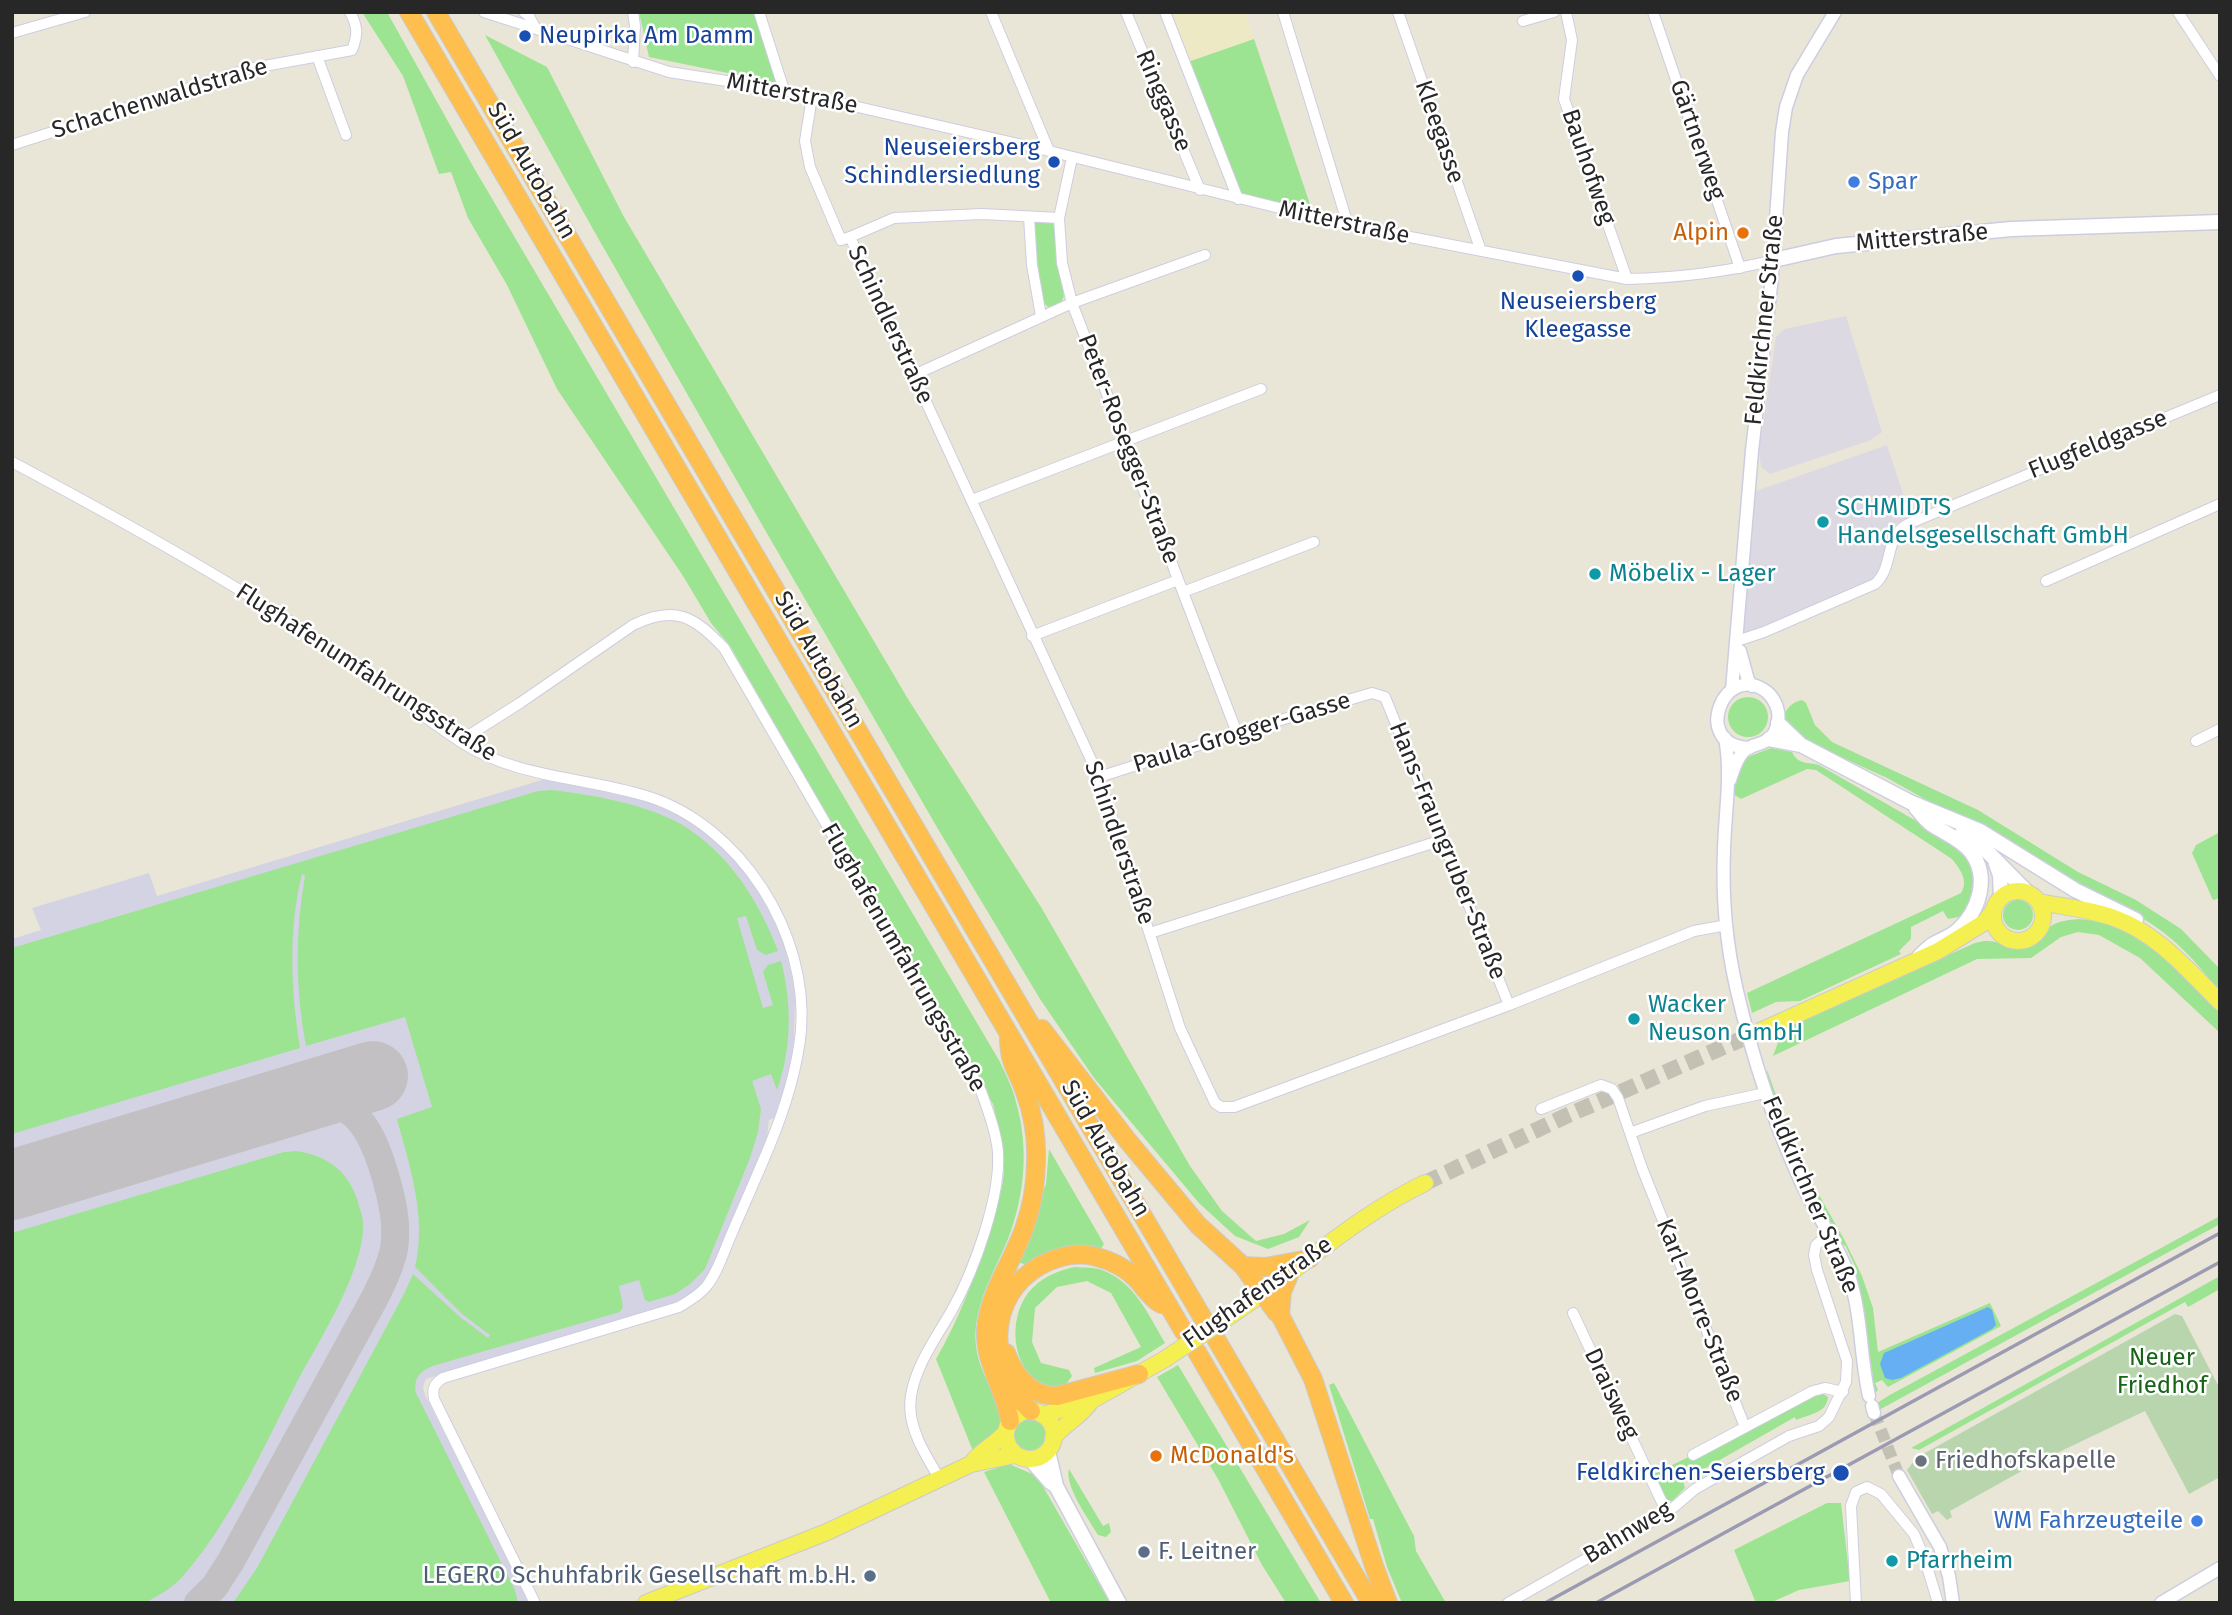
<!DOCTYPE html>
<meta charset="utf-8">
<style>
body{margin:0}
#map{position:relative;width:2232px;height:1615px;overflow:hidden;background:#eae6d7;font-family:"Fira Sans",sans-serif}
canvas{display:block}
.frame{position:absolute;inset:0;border:14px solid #272727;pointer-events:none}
</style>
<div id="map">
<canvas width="2232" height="1615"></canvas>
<div class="frame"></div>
</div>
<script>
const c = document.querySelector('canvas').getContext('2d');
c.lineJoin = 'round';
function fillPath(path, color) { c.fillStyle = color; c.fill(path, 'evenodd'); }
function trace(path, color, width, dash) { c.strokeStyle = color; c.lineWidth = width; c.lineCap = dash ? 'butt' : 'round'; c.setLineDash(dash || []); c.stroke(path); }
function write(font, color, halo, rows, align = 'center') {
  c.font = font + ' "Fira Sans",sans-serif'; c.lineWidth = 5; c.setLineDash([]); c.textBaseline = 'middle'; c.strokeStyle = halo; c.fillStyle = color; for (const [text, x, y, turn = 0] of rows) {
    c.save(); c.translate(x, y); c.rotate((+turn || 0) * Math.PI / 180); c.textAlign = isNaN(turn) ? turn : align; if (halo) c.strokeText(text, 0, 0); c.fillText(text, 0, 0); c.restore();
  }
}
const industrial = new Path2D(`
 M1846 316 1882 432 1871 440 1770 474 1761 467 1759 451 1776 337 1784 329Z
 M1887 445 1911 518 1892 525 1877 578 1750 632H1744L1756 491Z`);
const education = new Path2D(`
 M1169 12H1245L1254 39 1188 62Z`);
const airport = new Path2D(`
 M545 779 646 801 681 816 715 840 736 860 764 900 786 947 795 993 794 1041 789 1073 775 1118 769 1120 767 1138 712 1269 699 1287 688 1297 673 1303 426 1379 423 1387 425 1395 529 1603H12V939L41 930 32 908 149 873 157 896Z`);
const green = new Path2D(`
 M362 12H387L474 168 1000 1062C1006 1075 1013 1088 1016 1102 1029 1147 1025 1195 1008 1239 994 1273 972 1307 976 1345 977 1357 982 1370 987 1381 996 1401 1012 1418 991 1439 986 1444 978 1447 973 1451L936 1359C960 1317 975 1277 989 1230 996 1210 1004 1188 1004 1167 1004 1146 998 1125 993 1104L730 646 711 623 683 576 557 389 507 285 468 218 451 172 439 174 403 76Z
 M639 12H754L777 83 649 57Z
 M485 35 547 67 624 217 653 266 908 699 1041 907 1190 1166 1222 1211 1256 1241 1284 1234 1310 1220 1299 1237 1268 1249 1235 1236 1199 1203 1094 1078 1040 999 938 829 761 523 594 231Z
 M1254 39 1313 213 1240 196 1188 62Z
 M1036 219H1050L1054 226 1058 263 1064 296 1061 303 1048 307 1042 301 1031 223Z
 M1728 717a20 20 0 1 1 40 0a20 20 0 1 1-40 0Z
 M1802 700 1806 703 1815 725 1832 742 1978 810 2078 872 2136 900 2181 929 2220 969V992C2187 950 2161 923 2111 903L1887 778 1806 741 1783 720C1784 710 1792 702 1802 700Z
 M1771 748 1792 752C1798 765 1808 762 1819 765L1958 845C1980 875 1979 882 1964 916L1948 919 1943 911 1911 927V939L1899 951 1901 954 1800 1001 1776 1002 1752 1013 1747 993 1961 893C1969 881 1960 869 1952 859L1816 770 1807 769 1741 799 1733 794 1736 775 1745 758Z
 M552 790C592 795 641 803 677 822 726 849 759 900 778 951L766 955 757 950 746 916 737 918 763 1008 773 1005 763 972 768 965 781 961C792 1002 792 1049 777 1090L771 1074 752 1081 761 1109 758 1132 750 1158 705 1269 690 1284 675 1294 649 1302 645 1300 639 1280 619 1286 623 1307 620 1312 436 1365C421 1370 413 1377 416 1393L515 1590 518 1603H233L257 1568 404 1294 413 1274 460 1317 488 1338 490 1335 462 1314 415 1267C427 1217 410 1168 397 1119L432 1107 405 1017 306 1046C295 989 295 933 305 876L302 874C288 930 291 991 300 1048L12 1134V948L538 791Z
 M2220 832V898L2213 900 2192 853 2196 845Z
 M2003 915a15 15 0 1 1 30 0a15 15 0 1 1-30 0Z
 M2079 919C2096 921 2112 923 2127 930 2160 945 2194 987 2220 1013V1033L2140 958 2099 935 2078 932 2061 937 2031 958 1977 959 1773 1056 1783 1029 1975 943C2000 935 2005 953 2028 946 2037 943 2041 935 2048 928 2057 921 2068 920 2079 919Z
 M1767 1070 1792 1139 1810 1179 1845 1241 1862 1276 1873 1308 1878 1352 1990 1303 2001 1326 1888 1387 1882 1380 1875 1383 1878 1390 1875 1393 1864 1313 1851 1268 1855 1266 1845 1245 1841 1246 1801 1169 1768 1084Z
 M1049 1149 1104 1244 1099 1252 1028 1265 1020 1263 1019 1251 1046 1184Z
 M296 1151C329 1156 350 1172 359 1206 362 1214 364 1223 363 1232 359 1277 321 1338 299 1378 265 1444 233 1518 184 1575 173 1588 159 1595 145 1603H12V1233L284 1152Z
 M2220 1216V1224L1879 1410 1877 1403 1888 1396Z
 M1075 1267C1084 1268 1095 1267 1102 1270 1135 1282 1149 1316 1165 1343L1137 1361 1095 1373 1094 1368 1141 1347 1111 1293 1087 1281 1057 1287 1035 1308 1032 1342 1041 1363 1069 1370 1072 1376 1065 1386C1058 1386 1049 1387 1043 1384 1011 1369 1008 1319 1028 1293 1041 1277 1057 1271 1075 1267Z
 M2220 1276V1289L2188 1307 2185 1302 1919 1450 1911 1448Z
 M1178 1365 1321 1603H1286L1262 1565 1218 1479 1157 1377Z
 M1334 1383 1414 1536 1416 1551 1446 1603H1402L1387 1567 1373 1519H1370L1329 1385Z
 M1820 1392 1828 1397C1827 1413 1810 1414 1796 1420L1795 1417 1683 1481 1685 1488 1672 1501 1667 1500 1660 1492 1654 1474Z
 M1011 1435a19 19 0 1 1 38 0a19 19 0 1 1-38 0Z
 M1009 1464 1037 1476 1110 1603H1051L984 1472Z
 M1069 1469 1103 1526 1109 1523 1111 1532 1106 1537 1098 1535C1089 1520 1064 1485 1069 1469Z
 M1827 1503H1841L1850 1581 1799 1590 1770 1603H1756L1734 1550Z`);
const cemetery = new Path2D(`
 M2175 1314 2182 1316 2220 1389V1477L2189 1494 2145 1411 2036 1463 1950 1511 1952 1517 1947 1520 1938 1511 1932 1514 1907 1470 1916 1458Z`);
const water = new Path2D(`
 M1988 1307 1992 1310 1996 1325 1992 1329 1901 1378 1892 1380 1885 1378 1880 1364 1884 1353Z`);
const taxiway = new Path2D(`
 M198 1603 215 1586 231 1561 372 1303C381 1286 390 1268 394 1249 398 1223 392 1200 385 1175 369 1121 350 1092 288 1102`);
const runway = new Path2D(`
 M12 1185 373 1076`);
const tertiaryTunnel = new Path2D(`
 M1874 1413 1899 1476`);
const primaryTunnel = new Path2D(`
 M1425 1183 1566 1116 1760 1031`);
const minor = new Path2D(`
 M484 12 669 72 784 90 1049 151 1348 225 1627 279C1677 278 1726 272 1774 260
 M524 12 529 16 536 29
 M633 12 635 26 633 62
 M759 12 784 90
 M991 12 1049 151
 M1126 12 1200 190
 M1165 12 1238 199
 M1283 12 1348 225
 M1398 12 1481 251
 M1566 12 1572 40 1564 99 1627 279
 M1653 12 1740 268
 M2178 12 2220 76
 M1523 21 1554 12
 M12 33 85 12
 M317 56 346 135
 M812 97 805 141 810 167 841 240 850 237 1099 777 1180 1028 1215 1103 1221 1107H1234L1509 1005 1694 931 1727 925
 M12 145 248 69 352 50C358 35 358 27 350 12
 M1072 158 1059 218 1062 263 1072 303 1237 733
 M1029 217 1032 265 1041 316
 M850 237 894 218 982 214 1059 218
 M914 375 1072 303 1205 255
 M12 462C117 518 220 575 319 640 368 672 412 710 461 742 516 778 584 777 646 796 741 825 809 934 801 1031 797 1071 784 1111 769 1147 757 1176 744 1205 732 1233 724 1251 718 1272 706 1287 698 1296 689 1301 679 1307L443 1378C434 1384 432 1388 434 1399L535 1603
 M972 500 1261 389
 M2046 581 2220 504
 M1183 592 1314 542
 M1032 636 1178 580
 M1737 641 1764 632 1875 584C1894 568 1884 536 1908 524L2220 395
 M460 741 520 703 633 625C675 605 694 616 724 648L981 1091C988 1111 996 1131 998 1152 1001 1196 974 1271 952 1310 937 1337 916 1364 911 1396 906 1425 925 1455 940 1479
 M2196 741 2220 729
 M1099 777 1237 733 1372 693 1385 697 1509 1005
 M1150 933 1442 840
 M1541 1109 1601 1085 1612 1089 1618 1098 1642 1168 1745 1427
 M1630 1133 1705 1106 1765 1093
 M1573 1313 1667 1513
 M1693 1455 1813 1391 1825 1388 1843 1392
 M1508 1603 1667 1513 1695 1489 1789 1436 1819 1426 1829 1417 1846 1382 1847 1361 1817 1270 1814 1255 1816 1245 1829 1234
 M1856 1603 1851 1506 1856 1492 1867 1487 1881 1494 1914 1534 1925 1560 1938 1603`);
const tertiary = new Path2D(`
 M1740 651 1748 680 1752 686
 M1732 690 1752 451 1772 277 1782 132 1786 107 1797 75 1835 12
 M1725 738C1732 774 1725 812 1724 849 1722 896 1726 944 1737 991 1752 1056 1773 1121 1801 1182 1816 1214 1837 1243 1849 1276 1862 1315 1860 1356 1869 1396
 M1730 780C1733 771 1736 759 1744 751 1756 740 1774 748 1778 721 1780 711 1775 699 1767 692 1724 659 1690 746 1749 748
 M1872 1406 1874 1413
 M1899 1476 1940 1547 1949 1576 1953 1603
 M2161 1603 2220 1568`);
const secondary = new Path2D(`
 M1774 260 1836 246 2011 229 2220 222
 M1778 723 1800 744
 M1769 739 1801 745 1910 802 1980 831 2075 890 2136 920
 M1916 808C1921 813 1925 820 1931 824 1944 833 1961 839 1971 852 1990 877 1979 911 1958 930 1951 937 1942 939 1934 944 1928 947 1923 953 1918 958
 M1963 830 1976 840 2027 892
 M1996 864 2000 875 2001 897
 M1048 1451 1056 1486 1119 1603
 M1030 1459 1050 1482 1056 1486`);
const primary = new Path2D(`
 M1993 916a25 25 0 1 1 50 0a25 25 0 1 1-50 0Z
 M2039 902C2064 907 2090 909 2114 918 2157 933 2188 970 2220 1002
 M1760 1031 1938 951 1985 922 1993 911
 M1233 1314C1298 1271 1354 1217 1425 1183
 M1006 1435a24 24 0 1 1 48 0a24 24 0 1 1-48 0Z
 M1042 1415C1059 1412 1074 1402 1091 1401L1165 1359
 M1053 1438C1064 1424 1082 1416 1091 1401
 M971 1464C980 1451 995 1445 1006 1432
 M646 1603 827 1532 971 1464 1015 1455`);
const motorway = new Path2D(`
 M409 12 1184 1332
 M436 12 1204 1320
 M1042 1029 1128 1141 1198 1225 1243 1266 1276 1312 1280 1315 1313 1379 1374 1566 1388 1603
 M1009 1037C1009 1065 1017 1068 1025 1092 1033 1114 1037 1138 1036 1161 1036 1184 1032 1207 1024 1229 1012 1263 989 1293 986 1329 984 1363 1005 1389 1010 1421
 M1243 1266 1265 1267 1309 1259
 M1280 1315 1282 1292 1289 1275
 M1216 1339 1371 1603
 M1197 1352 1344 1603
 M1006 1353C1015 1376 1031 1396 1057 1396L1139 1374
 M1031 1411C988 1370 984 1297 1041 1265 1057 1257 1075 1252 1093 1256 1110 1260 1127 1268 1139 1282 1147 1291 1151 1298 1161 1304`);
const rail = new Path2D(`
 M1545 1603 2220 1233
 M1596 1603 2220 1262`);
const primaryBridge = new Path2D(`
 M1165 1359 1233 1314`);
const markers = [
 [525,36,7,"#1a4fb4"],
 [1054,162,7,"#1a4fb4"],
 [1854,182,7,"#3f7fe0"],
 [1743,233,7,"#e8710a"],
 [1578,276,7,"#1a4fb4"],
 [1823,522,7,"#0f9aa8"],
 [1595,574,7,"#0f9aa8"],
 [1634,1019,7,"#0f9aa8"],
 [1156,1456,7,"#e8710a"],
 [1921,1461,7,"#6b7280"],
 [1841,1473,9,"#1a4fb4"],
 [2197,1521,7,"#3f7fe0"],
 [1144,1552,7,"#5c6f8a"],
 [1892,1561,7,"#0f9aa8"],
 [870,1576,7,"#5c6f8a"]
];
const transitNames = [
 ["Neupirka Am Damm",539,36,"left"],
 ["Neuseiersberg",1040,148],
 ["Schindlersiedlung",1040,176],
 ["Neuseiersberg",1578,302,"center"],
 ["Kleegasse",1578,330,"center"],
 ["Feldkirchen-Seiersberg",1825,1473]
];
const streetNames = [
 ["Mitterstraße",792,94,11],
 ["Schachenwaldstraße",160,99,-17],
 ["Ringgasse",1163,101,67],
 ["Kleegasse",1439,132,71],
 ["Gärtnerweg",1697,140,71],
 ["Bauhofweg",1588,167,71],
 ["Süd Autobahn",531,171,60],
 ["Mitterstraße",1344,223,12],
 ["Mitterstraße",1922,238,-5],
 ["Feldkirchner Straße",1765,320,-84],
 ["Schindlerstraße",890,325,65],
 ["Flugfeldgasse",2098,445,-22],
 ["Peter-Rosegger-Straße",1128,449,69],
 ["Süd Autobahn",818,660,60],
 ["Flughafenumfahrungsstraße",366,673,33],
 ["Paula-Grogger-Gasse",1242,733,-17],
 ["Schindlerstraße",1119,843,71],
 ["Hans-Fraungruber-Straße",1447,851,68],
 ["Flughafenumfahrungsstraße",903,958,60],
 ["Süd Autobahn",1105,1149,60],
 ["Feldkirchner Straße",1810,1195,67],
 ["Flughafenstraße",1258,1293,-35],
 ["Karl-Morre-Straße",1699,1311,68],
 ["Draisweg",1611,1394,65],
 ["Bahnweg",1628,1533,-31]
];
const shopNames = [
 ["Spar",1868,182],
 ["WM Fahrzeugteile",2183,1521,"right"]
];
const foodNames = [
 ["Alpin",1729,233],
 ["McDonald's",1170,1456,"left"]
];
const cultureNames = [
 ["SCHMIDT'S",1837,508],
 ["Handelsgesellschaft GmbH",1837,536],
 ["Möbelix - Lager",1609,574],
 ["Wacker",1648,1005],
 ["Neuson GmbH",1648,1033],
 ["Pfarrheim",1906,1561]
];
const parkNames = [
 ["Neuer",2162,1358],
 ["Friedhof",2162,1386]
];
const worshipNames = [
 ["Friedhofskapelle",1935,1461]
];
const serviceNames = [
 ["F. Leitner",1158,1552],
 ["LEGERO Schuhfabrik Gesellschaft m.b.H.",856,1576,"right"]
];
fillPath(industrial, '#ddd9e2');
fillPath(education, '#ede9c5');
fillPath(airport, '#d4d3e3');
fillPath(green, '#9ce491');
fillPath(cemetery, '#b9d5ae');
fillPath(water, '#65aff2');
trace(taxiway, '#c3c0c4', 28);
trace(runway, '#c3c0c4', 70);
trace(tertiaryTunnel, '#c3c0b4', 12, [12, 6]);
trace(primaryTunnel, '#c3c0b4', 16, [16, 8]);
trace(minor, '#cdcde1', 12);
trace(tertiary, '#cdcde1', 15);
trace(secondary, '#cdcde1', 17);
trace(primary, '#cbcbcb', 18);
trace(motorway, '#cbcbcb', 20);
trace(minor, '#fff', 10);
trace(tertiary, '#fff', 12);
trace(secondary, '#fff', 14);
trace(primary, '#f5f052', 16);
trace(motorway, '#ffbf4e', 18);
trace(rail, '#9c9ab2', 3.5);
trace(primaryBridge, '#cbcbcb', 18, []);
trace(primaryBridge, '#f5f052', 16);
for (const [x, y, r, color] of markers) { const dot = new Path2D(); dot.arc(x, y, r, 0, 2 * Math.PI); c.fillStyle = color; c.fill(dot); trace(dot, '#fff', 2.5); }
write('24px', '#164399', '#fff', transitNames, 'right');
write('24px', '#272727', '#fff', streetNames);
write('24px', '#366cbe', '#fff', shopNames, 'left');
write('24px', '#c56008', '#fff', foodNames, 'right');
write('24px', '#0d838f', '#fff', cultureNames, 'left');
write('24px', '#166416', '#fff', parkNames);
write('24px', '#5b616d', '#fff', worshipNames, 'left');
write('24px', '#4e5e75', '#fff', serviceNames, 'left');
</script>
